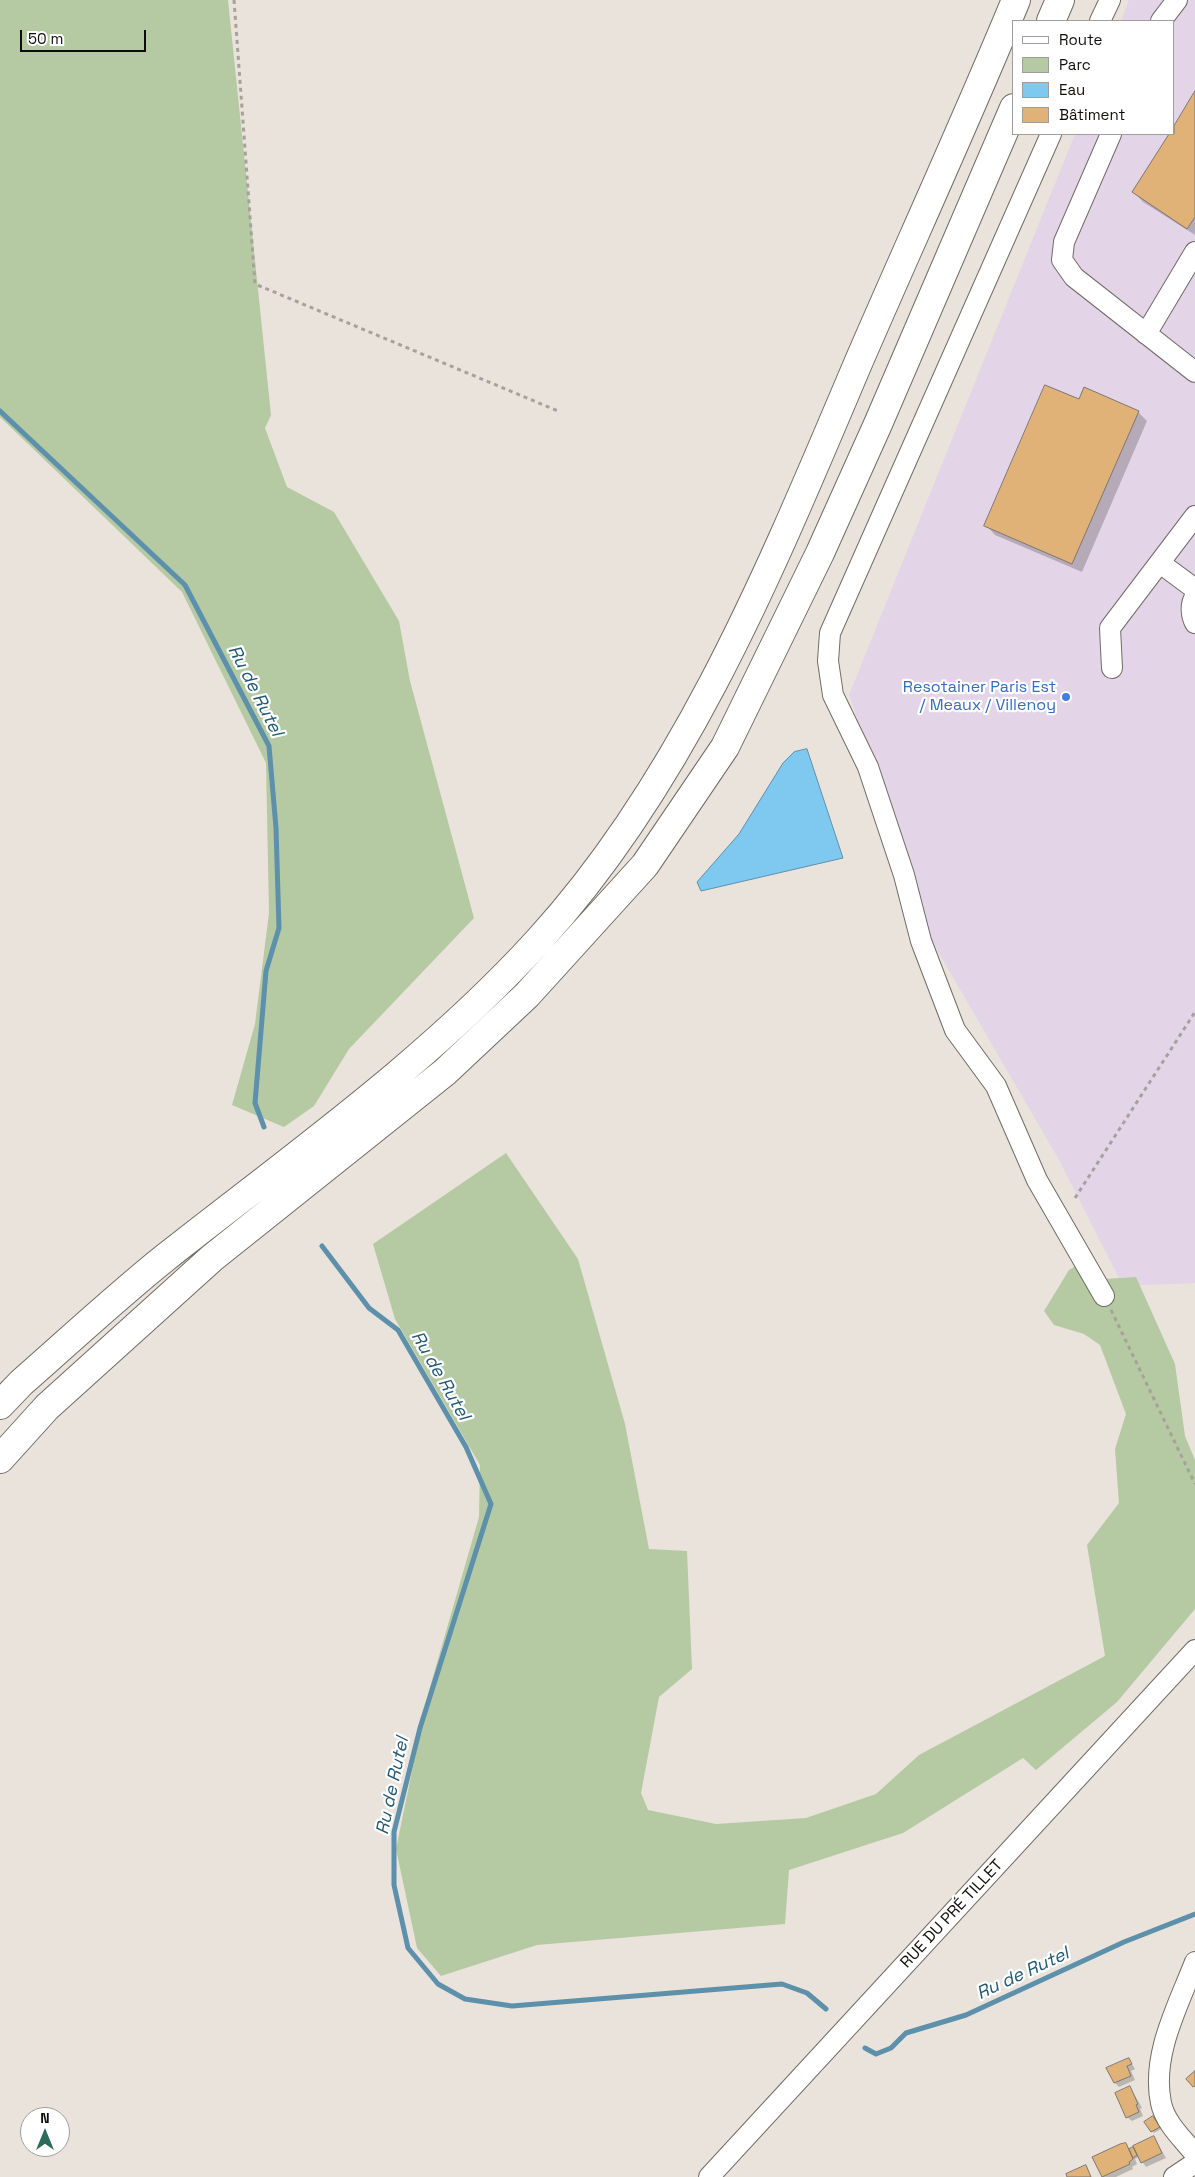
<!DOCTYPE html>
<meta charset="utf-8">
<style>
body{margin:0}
#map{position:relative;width:1195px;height:2177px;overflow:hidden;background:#e9e3db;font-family:"Space Grotesk",sans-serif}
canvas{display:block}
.legend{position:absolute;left:1012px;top:20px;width:162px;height:115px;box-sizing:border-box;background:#fff;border:1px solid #9f9e9d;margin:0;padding:6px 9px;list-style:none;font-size:15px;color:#0f0d0a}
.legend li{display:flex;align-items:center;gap:10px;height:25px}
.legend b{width:25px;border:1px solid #9f9e9d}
.north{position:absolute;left:20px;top:2107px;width:50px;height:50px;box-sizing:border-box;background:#fff;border:1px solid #9f9e9d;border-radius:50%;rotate:0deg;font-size:14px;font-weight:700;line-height:20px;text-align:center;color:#0f0d0a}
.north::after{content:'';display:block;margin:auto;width:18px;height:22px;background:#2b6b5a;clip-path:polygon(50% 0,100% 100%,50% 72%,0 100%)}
.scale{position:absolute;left:20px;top:30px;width:126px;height:22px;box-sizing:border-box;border:2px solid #0f0d0a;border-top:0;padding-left:6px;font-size:15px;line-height:18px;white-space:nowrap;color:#0f0d0a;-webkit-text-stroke:4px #fff;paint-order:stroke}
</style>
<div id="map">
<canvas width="1195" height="2177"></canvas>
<ul class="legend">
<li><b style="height:6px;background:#fff"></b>Route</li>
<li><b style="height:14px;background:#b5caa3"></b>Parc</li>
<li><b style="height:14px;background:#7fc8f0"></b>Eau</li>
<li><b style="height:14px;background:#e1b278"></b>Bâtiment</li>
</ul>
<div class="north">N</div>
<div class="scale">50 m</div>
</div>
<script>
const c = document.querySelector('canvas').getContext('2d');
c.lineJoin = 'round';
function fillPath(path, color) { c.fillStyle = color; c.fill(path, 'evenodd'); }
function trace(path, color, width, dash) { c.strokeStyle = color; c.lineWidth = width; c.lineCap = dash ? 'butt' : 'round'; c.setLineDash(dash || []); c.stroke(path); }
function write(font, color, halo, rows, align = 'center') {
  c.font = font + ' "Space Grotesk",sans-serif'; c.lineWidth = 4.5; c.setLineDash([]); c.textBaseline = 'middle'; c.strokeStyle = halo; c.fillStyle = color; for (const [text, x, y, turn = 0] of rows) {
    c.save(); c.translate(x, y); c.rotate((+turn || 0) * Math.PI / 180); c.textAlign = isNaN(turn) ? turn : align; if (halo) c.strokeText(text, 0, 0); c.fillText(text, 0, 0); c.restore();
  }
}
const industrial = new Path2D(`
 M1129 0H1195V1283L1123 1286 1058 1158 933 943 849 695 1075 134H1174V21H1121Z`);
const green = new Path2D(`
 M0 0H228L271 415 265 428 287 487 334 512 399 621 410 681 474 918 349 1049 314 1106 284 1127 232 1105 255 1024 269 913 266 763 182 592 0 417Z
 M506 1153 578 1259 625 1424 649 1549 687 1551 692 1669 659 1697 641 1793 648 1810 716 1824 806 1818 876 1794 919 1755 1105 1656 1087 1545 1119 1503 1115 1449 1126 1414 1100 1345 1084 1334 1054 1325 1044 1311 1069 1270 1082 1262 1088 1280 1136 1277 1175 1364 1185 1436 1195 1460V1609L1117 1702 1036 1770 1023 1758 903 1833 789 1870 785 1924 537 1945 441 1976 417 1948 396 1849 428 1694 479 1517 480 1465 395 1319 373 1244Z`);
const water = new Path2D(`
 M807 749 843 858 701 891 697 882 739 834 783 763 794 752Z`);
const shadow = new Path2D(`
 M1195 94V235L1143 202 1134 192 1170 134H1174V128Z
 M1079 401 1138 412 1147 421 1082 572 995 535 986 525Z
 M1129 2059 1135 2069 1131 2071 1135 2080 1119 2087 1115 2083Z
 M1130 2087 1142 2108 1140 2109 1143 2116 1132 2121 1127 2117Z
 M1155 2119 1161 2129 1154 2133 1152 2131Z
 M1154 2137 1166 2158 1146 2167 1139 2157 1135 2159 1137 2164 1132 2167 1133 2169 1116 2177H1103L1126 2145 1130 2150Z`);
const stream = new Path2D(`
 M0 411 185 585 269 746 276 828 279 928 266 971 255 1103 264 1127
 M322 1246 369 1308 398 1330 466 1447 491 1504 420 1728 394 1832V1885L408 1948 438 1984 465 1999 512 2006 782 1984 807 1993 826 2009
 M865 2048 876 2054 891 2048 906 2033 966 2015 1124 1942 1195 1914`);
const building = new Path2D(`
 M1195 91V217L1187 229 1132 192 1169 134H1174V126Z
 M1045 385 1079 399 1084 387 1139 411 1072 564 984 526Z
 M1129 2058 1132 2064 1127 2066 1131 2076 1114 2083 1106 2068Z
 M1195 2071V2086L1193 2087 1186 2079Z
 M1130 2086 1138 2104 1136 2105 1139 2112 1126 2118 1115 2093Z
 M1153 2116 1160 2127 1151 2132 1144 2122Z
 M1154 2136 1162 2153 1141 2163 1133 2146Z
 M1126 2143 1133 2159 1129 2162 1130 2164 1102 2177 1092 2157 1120 2144Z
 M1133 2147 1137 2155 1133 2158 1129 2149Z
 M1086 2165 1091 2177H1067L1066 2174Z`);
const path = new Path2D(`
 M234 0 255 284 558 411
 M1075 1198 1195 1012
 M1111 1310 1195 1484`);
const minor = new Path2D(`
 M1100 21 1110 0
 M1161 21 1177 0
 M1051 134 830 633 828 661 833 695 868 767 904 875 921 941 955 1030 996 1086 1037 1180 1104 1296
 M1111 134 1064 242 1062 260 1074 277 1195 372
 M1146 334 1195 252
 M1160 563 1195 589
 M1195 597C1190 604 1191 615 1195 623
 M1112 668 1110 628 1195 516
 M1195 1962C1178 2006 1151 2055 1161 2103 1165 2123 1183 2139 1195 2154
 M709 2177 1195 1650
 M1174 2177 1195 2163`);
const highway = new Path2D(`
 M1051 21 1060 0
 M0 1405 21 1383C69 1341 116 1297 166 1257 294 1156 429 1061 539 940 687 778 774 561 859 361 911 241 966 121 1016 0
 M0 1459 47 1407 212 1258 445 1072 527 995 645 865 725 747 820 553 878 424 1014 108`);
const markers = [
 [1066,697,5,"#3f7fe0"]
];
const shopNames = [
 ["Resotainer Paris Est",1056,688],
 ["/ Meaux / Villenoy",1056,706]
];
const streetNames = [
 ["RUE DU PRÉ TILLET",952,1914,-47]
];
const waterNames = [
 ["Ru de Rutel",255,691,63],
 ["Ru de Rutel",440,1376,60],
 ["Ru de Rutel",393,1786,-78],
 ["Ru de Rutel",1023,1974,-25]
];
fillPath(industrial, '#e4d4e7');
fillPath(green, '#b5caa3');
fillPath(water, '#7fc8f0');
trace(water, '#5d90ab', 1);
fillPath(shadow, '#0003');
trace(stream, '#5d90ab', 5);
fillPath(building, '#e1b278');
trace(building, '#7d7770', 1);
trace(minor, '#716b64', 22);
trace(highway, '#716b64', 30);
trace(path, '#a6a29b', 3, [4, 4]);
trace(minor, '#fff', 20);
trace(highway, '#fff', 28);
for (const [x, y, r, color] of markers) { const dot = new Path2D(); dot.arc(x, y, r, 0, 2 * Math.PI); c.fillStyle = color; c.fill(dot); trace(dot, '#fff', 2); }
write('16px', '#366cbe', '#fff', shopNames, 'right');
write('16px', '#0f0d0a', '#fff', streetNames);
write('italic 18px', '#205874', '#fff', waterNames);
</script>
